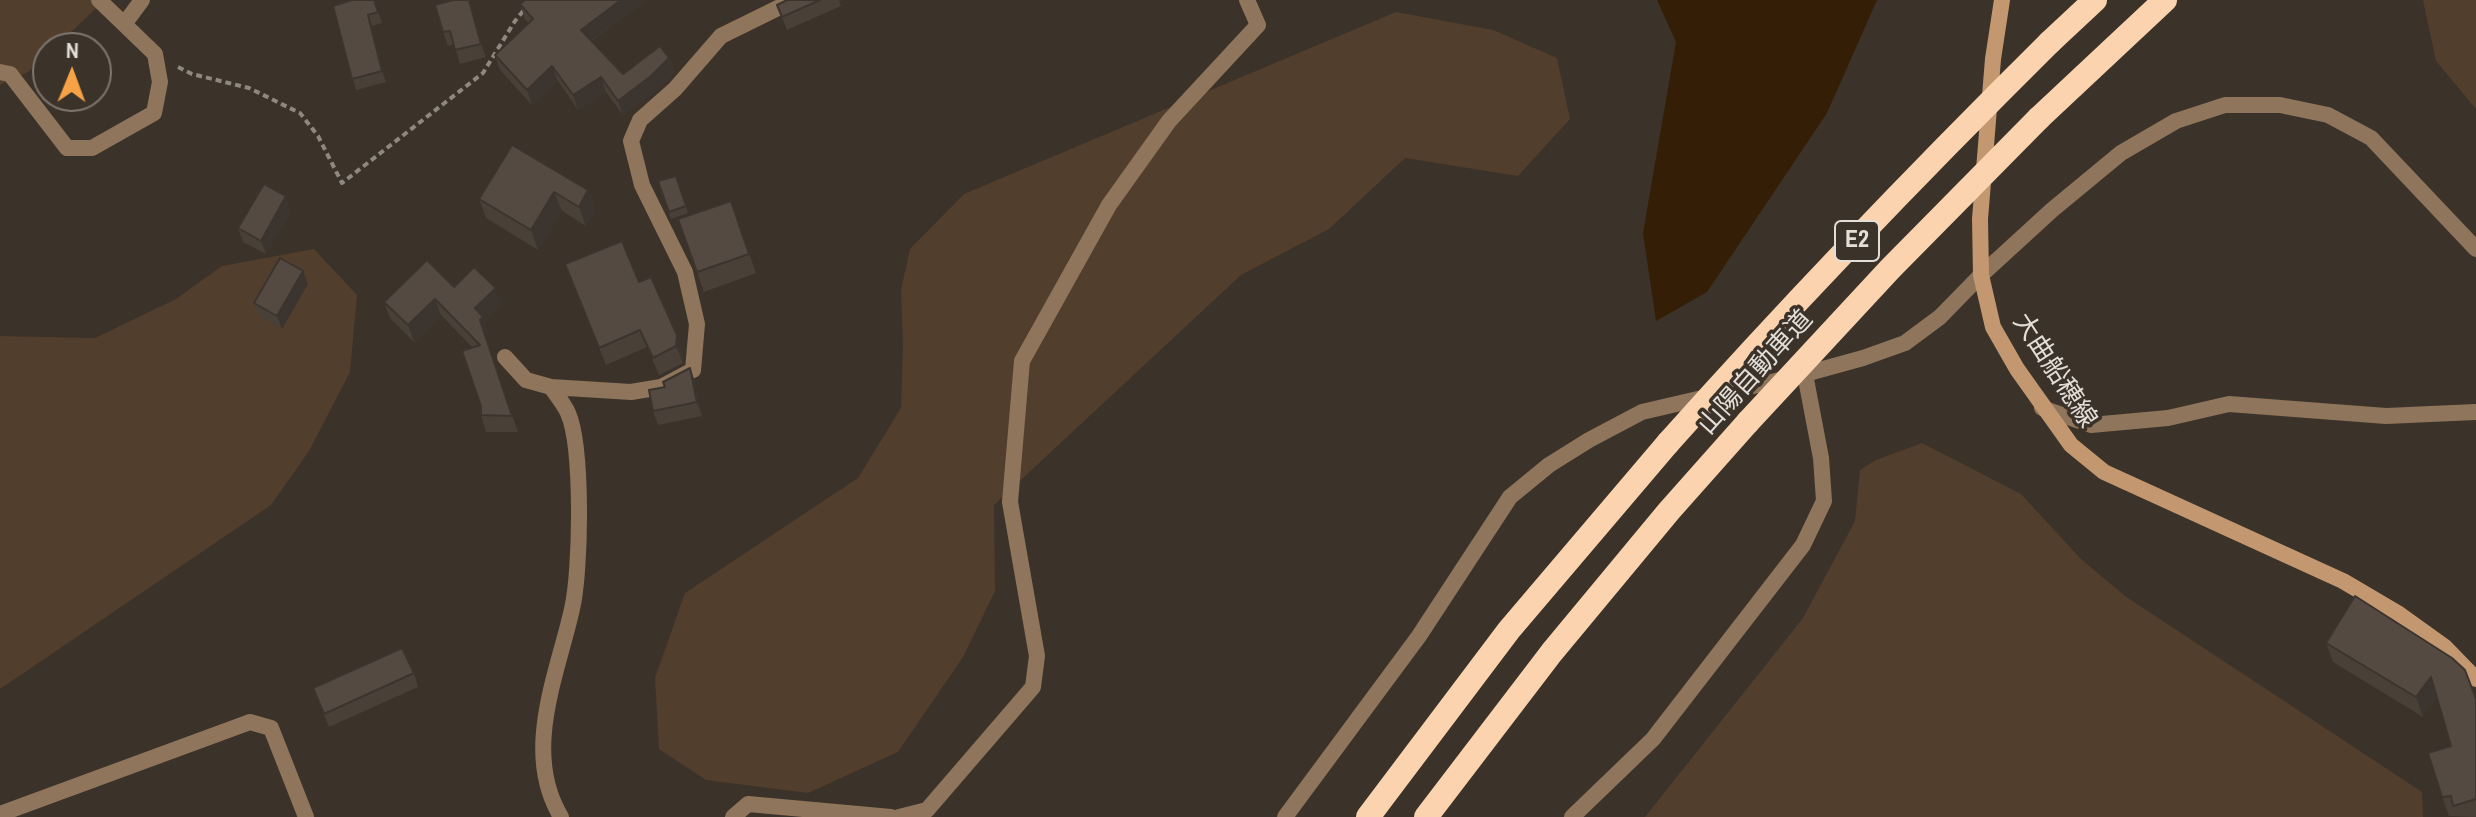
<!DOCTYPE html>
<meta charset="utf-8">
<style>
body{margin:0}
#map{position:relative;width:2476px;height:817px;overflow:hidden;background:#3b3229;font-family:"Archivo Narrow",sans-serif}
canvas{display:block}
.north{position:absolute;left:32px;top:32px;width:80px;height:80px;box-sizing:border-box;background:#3b3229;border:2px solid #7f776f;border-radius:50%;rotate:1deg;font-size:22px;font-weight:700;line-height:32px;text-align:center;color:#e4ded8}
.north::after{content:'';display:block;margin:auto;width:28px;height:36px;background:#f6a246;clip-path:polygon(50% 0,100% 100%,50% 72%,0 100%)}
</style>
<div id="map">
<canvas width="2476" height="817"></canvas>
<div class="north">N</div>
</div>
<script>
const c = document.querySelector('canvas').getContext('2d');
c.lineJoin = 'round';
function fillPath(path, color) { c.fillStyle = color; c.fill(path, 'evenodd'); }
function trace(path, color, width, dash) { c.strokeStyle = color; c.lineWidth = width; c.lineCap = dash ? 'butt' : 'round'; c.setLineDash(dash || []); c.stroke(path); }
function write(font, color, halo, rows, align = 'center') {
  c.font = font + ' "Archivo Narrow","Noto Sans JP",sans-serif'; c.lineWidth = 7; c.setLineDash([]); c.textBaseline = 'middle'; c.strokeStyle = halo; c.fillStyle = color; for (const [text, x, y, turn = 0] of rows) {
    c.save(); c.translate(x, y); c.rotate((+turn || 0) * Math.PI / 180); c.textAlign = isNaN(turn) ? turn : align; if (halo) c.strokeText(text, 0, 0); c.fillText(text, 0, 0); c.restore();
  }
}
const green = new Path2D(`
 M0 0H105L54 48H48V54L28 72 0 85Z
 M2423 0H2476V109L2436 61Z
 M1396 12 1493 30 1557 58 1570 119 1518 176 1405 158 1329 229 1241 275 994 505 995 591 963 657 898 752 808 793 706 780 659 749 655 678 685 593 858 478 901 408 903 346 901 290 910 249 964 194Z
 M314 249 357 295 350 372 309 451 271 505 0 689V336L95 338 176 299 222 266Z
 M1922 443 2021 494 2081 559 2125 596 2422 792 2423 817H1645L1803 618 1855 521 1860 470 1876 460Z`);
const water = new Path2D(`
 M1657 0H1877L1827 113 1707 292 1656 321 1643 233 1676 42Z`);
const path = new Path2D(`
 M178 67 192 74 249 88 300 113 318 136 342 183 483 73 515 21 532 0`);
const minor = new Path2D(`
 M125 23 142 0
 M0 72 10 74 67 148H92L154 113 160 82 155 54 99 0
 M505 357 526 380 551 387 631 392 661 387 693 370 697 324 685 272 642 185 631 141 640 120 675 89 721 36 794 0
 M551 387C557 396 564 404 568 413 583 447 581 571 572 609 557 676 522 752 561 817
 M2042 408 2091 425 2168 418 2229 404 2386 416 2476 412
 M0 814 250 722 271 728 306 817
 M733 817 748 804 891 817
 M899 817 927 810 1033 687 1037 656 1010 502 1022 361 1109 205 1169 121 1258 25 1247 0
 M1572 817 1653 739 1803 545 1824 501 1821 458 1805 374`);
const tertiary = new Path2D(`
 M1285 817 1419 636 1510 497 1549 465 1589 440 1642 412 1805 374 1863 358 1905 343 1940 317 1981 275 2052 210 2121 153 2176 121 2225 105H2280L2328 115 2371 138 2476 249`);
const secondary = new Path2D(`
 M2002 0 1993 59 1980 219 1981 275 1993 327 2017 369 2071 445 2104 472 2343 581 2399 614 2445 647 2476 679`);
const motorway = new Path2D(`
 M2050 42 2095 0
 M2039 118 2165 0
 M1368 817 1509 630 1668 443
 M1426 817 1552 652 1669 511 1748 422`);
const motorwayBridge = new Path2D(`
 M1748 422 1890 269 2039 118
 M1668 443C1791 305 1919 172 2050 42`);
const wall = new Path2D(`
 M374 0 382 23 372 26 386 82 356 90 333 6Z
 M469 0 486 57 460 64 454 44 448 46 443 32Z
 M525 0H647L591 41 623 74 669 58 674 73 656 91 623 115 606 92 578 110 558 81 532 105 500 70 495 55 529 23 525 19 520 4Z
 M787 0H839L841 6 787 30 777 5Z
 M512 145 588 190 596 210 586 226 562 211 538 250 486 218 479 199Z
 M676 176 688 213 671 219 658 181Z
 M731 201 756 273 704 292 678 219Z
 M291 210 266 254 243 242 238 228Z
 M565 264 639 282 683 353V363L659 375 647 347 606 365Z
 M303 271 308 284 282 329 259 316 254 303Z
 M454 287 502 304 484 321 489 333 485 336 518 432H486L481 415V406L472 347 441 315 414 342 390 318 384 302Z
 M690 368 695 382 702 416 658 425 653 411 665 387Z
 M2326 643 2476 699V817L2449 816 2442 797 2451 746 2437 697 2423 717 2333 662Z
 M414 673 418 687 329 727 313 688Z`);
const shadedWall = new Path2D(`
 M469 0 472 9 486 57 481 44Z
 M621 0H647L586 44 581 30Z
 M368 15 372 26 386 82 382 71Z
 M669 58 674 73 656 91 623 115 618 101Z
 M552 66 558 81 532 105 527 90Z
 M601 77 606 92 578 110 573 95Z
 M588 190 596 210 586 226 579 207Z
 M554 192 562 211 538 250 531 230Z
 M286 196 291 210 266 254 261 241Z
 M303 271 308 284 282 329 277 316Z
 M496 288 502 304 484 321 489 333 485 336 518 432 475 308Z
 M435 299 441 315 414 342 408 325Z
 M677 335 683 353V363L676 346Z
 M690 368 695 382 702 416 697 402Z
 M2431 677 2438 696 2423 717 2416 697Z`);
const building = new Path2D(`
 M352 0H374L378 12 368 15 382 71 352 79 333 6Z
 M453 0H469L481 44 455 50 450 31 443 32 435 5Z
 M525 0H621L581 30 623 74 660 46 669 58 651 76 618 101 601 77 573 95 552 66 527 90 495 55 533 19 520 4Z
 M787 0H820L782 17 777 5Z
 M512 145 588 190 579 207 554 192 531 230 479 199Z
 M676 176 686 206 669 212 658 181Z
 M264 184 286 196 261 241 238 228Z
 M731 201 749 254 697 272 678 219Z
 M622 241 639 282 651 277 677 335 676 346 653 358 640 330 599 348 565 264Z
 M280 258 303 271 277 316 254 303Z
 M427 260 454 287 474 267 496 288 475 308 483 317 480 320 512 416 481 415V406L462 351 480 345 435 299 408 325 384 302Z
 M690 368 697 402 653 411 649 390 665 387 663 382Z
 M2355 596 2452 658 2465 670 2476 699V799L2453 806 2451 796 2442 797 2428 753 2451 746 2431 677 2416 697 2326 643Z
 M402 648 414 673 324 714 313 688Z`);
const shields = [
 [1857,241,44]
];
const shieldNames = [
 ["E2",1857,241]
];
const streetNames = [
 ["大曲船穂線",2054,371,57],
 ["山陽自動車道",1756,373,-48]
];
fillPath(green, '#523e2c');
fillPath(water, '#341e06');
trace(path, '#8f8880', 4, [6, 4]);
trace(minor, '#8f755b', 16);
trace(tertiary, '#8f755b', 16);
trace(secondary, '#c39870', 16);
trace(motorway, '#fbd3ae', 24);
trace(motorwayBridge, '#fbd3ae', 24);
fillPath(wall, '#494038');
fillPath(shadedWall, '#3c342e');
fillPath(building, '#554a41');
trace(building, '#3c342e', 2);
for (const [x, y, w] of shields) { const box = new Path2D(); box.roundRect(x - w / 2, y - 20, w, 40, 6); c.fillStyle = '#3b3229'; c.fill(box); trace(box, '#e4ded8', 2); }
write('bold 24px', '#e4ded8', null, shieldNames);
write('26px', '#e4ded8', '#3b3229', streetNames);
</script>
